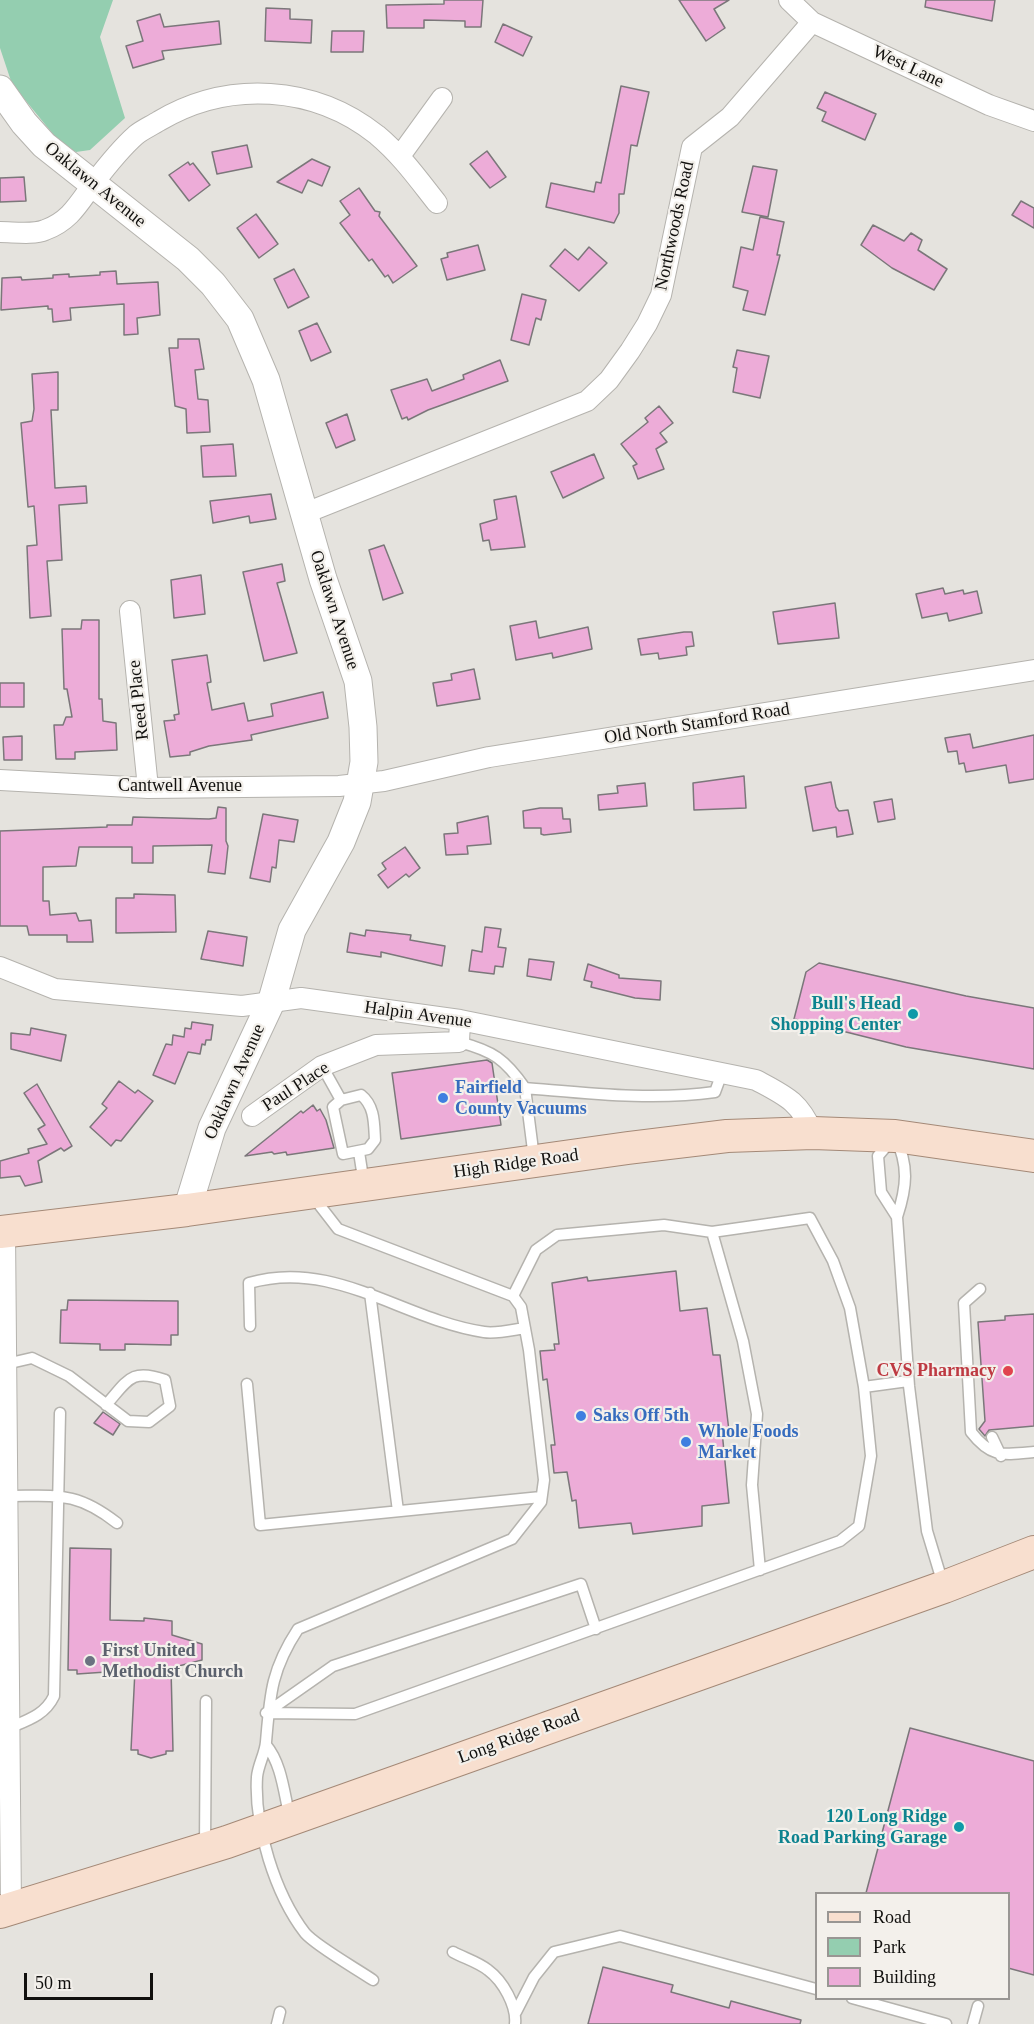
<!DOCTYPE html>
<style>
body{margin:0}
#map{position:relative;width:1034px;height:2024px;overflow:hidden;background:#e5e3de;font-family:Georgia,serif}
canvas{display:block}
.legend{position:absolute;left:815px;top:1892px;width:195px;height:108px;box-sizing:border-box;background:#f3f0eb;border:2px solid #999693;margin:0;padding:8px 10px;list-style:none;font-size:18px;color:#11100e}
.legend li{display:flex;align-items:center;gap:12px;height:30px}
.legend b{width:30px;border:2px solid #999693}
.scale{position:absolute;left:24px;top:1973px;width:129px;height:27px;box-sizing:border-box;border:3px solid #11100e;border-top:0;padding-left:8px;font-size:18px;line-height:21px;white-space:nowrap;color:#11100e;-webkit-text-stroke:4px #f3f0eb;paint-order:stroke}
</style>
<div id="map">
<canvas width="1034" height="2024"></canvas>
<ul class="legend">
<li><b style="height:8px;background:#f8dfcf"></b>Road</li>
<li><b style="height:16px;background:#94ceb0"></b>Park</li>
<li><b style="height:16px;background:#edacd8"></b>Building</li>
</ul>
<div class="scale">50 m</div>
</div>
<script>
const c = document.querySelector('canvas').getContext('2d');
c.lineJoin = 'round';
function fillPath(path, color) { c.fillStyle = color; c.fill(path, 'evenodd'); }
function trace(path, color, width, dash) { c.strokeStyle = color; c.lineWidth = width; c.lineCap = dash ? 'butt' : 'round'; c.setLineDash(dash || []); c.stroke(path); }
function write(font, color, halo, rows, align = 'center') {
  c.font = font + ' Georgia,serif'; c.lineWidth = 4.5; c.setLineDash([]); c.textBaseline = 'middle'; c.strokeStyle = halo; c.fillStyle = color; for (const [text, x, y, turn = 0] of rows) {
    c.save(); c.translate(x, y); c.rotate((+turn || 0) * Math.PI / 180); c.textAlign = isNaN(turn) ? turn : align; if (halo) c.strokeText(text, 0, 0); c.fillText(text, 0, 0); c.restore();
  }
}
const green = new Path2D(`
 M0 0H113L100 37 125 118 90 150 76 152 62 145 12 84 0 48Z`);
const building = new Path2D(`
 M444 0H483L481 27H465V21L424 20V28H387L386 5 444 4Z
 M679 0H729L714 9 725 28 706 41Z
 M926 0H995L992 21 925 7Z
 M266 8 290 9V19L312 20 311 43 265 41Z
 M160 14 164 27 219 21 221 44 162 51 164 59 133 68 126 46 143 41 137 21Z
 M503 24 532 37 523 56 495 42Z
 M332 31H364L363 52H331Z
 M621 86 649 92 637 146 631 145 624 194H619V213L614 223 546 207 551 183 594 192 596 182 601 183Z
 M825 92 876 114 865 140 822 121 826 112 817 108Z
 M247 145 252 167 217 174 212 152Z
 M487 151 506 177 490 188 470 164Z
 M312 159 330 167 322 186 308 180 302 193 277 182Z
 M188 162 190 165 193 163 210 185 189 201 169 175Z
 M753 166 777 170 768 217 742 212Z
 M24 177 26 201 0 202V178Z
 M359 188 375 211 380 212 379 216 417 266 393 283 388 275 385 277 372 259 369 261 340 223 350 215 340 201Z
 M1021 201 1034 208V228L1012 215Z
 M256 214 278 244 259 258 237 228Z
 M760 217 784 222 777 255H780L765 315 743 310 748 291 733 287 741 247 753 250Z
 M873 225 904 241 911 233 922 240 918 250 947 269 934 290 892 268 861 245Z
 M478 245 485 270 447 280 441 259 448 257 447 253Z
 M589 247 607 263 579 291 550 266 565 249 578 260Z
 M294 269 309 297 288 308 274 279Z
 M116 271 117 284 158 282 160 315 137 318 138 334 124 335V304L70 308 71 320 53 322 52 309H48V306L1 310 2 278 21 277 22 280 53 278V275L69 274V277L100 275V272Z
 M522 294 546 300 541 320 536 318 529 345 511 340Z
 M317 323 331 352 311 361 299 331Z
 M178 339H199L204 369 195 370 198 399 208 400 210 432 187 433 186 409 175 406 169 348H178Z
 M737 350 769 356 760 398 733 392 737 368 733 367Z
 M500 360 508 381 428 410 408 420 407 417 402 419 391 390 427 379 432 391 464 379 463 375Z
 M58 372V410H51L55 488 86 486 87 503 59 505 62 560 47 561 51 616 30 618 27 546 37 545 34 506 28 507 21 423 32 421 34 409 32 374Z
 M659 406 673 423 660 433 667 442 656 449 664 469 638 479 633 466 637 464 621 444 648 422 645 418Z
 M347 414 355 440 336 448 326 423Z
 M233 444 236 476 203 477 201 446Z
 M594 454 604 478 563 498 551 472Z
 M271 494 276 519 250 523 249 516 213 523 210 501Z
 M516 496 525 547 491 550 489 540 483 541 480 524 497 519 494 500Z
 M384 545 403 593 383 600 369 550Z
 M282 564 285 581 277 583 297 653 264 661 243 572Z
 M201 575 205 614 174 618 171 580Z
 M943 588 945 594 963 590 964 594 977 591 982 613 949 621 947 613 922 618 916 594Z
 M835 603 839 638 778 644 773 612Z
 M82 620H99V699H102L103 721 116 723 117 750 75 752V759H56L54 725H63L66 717H72L67 689H64L62 629H81Z
 M536 621 539 638 588 627 592 649 553 658 552 653 516 660 510 626Z
 M684 632H692L694 646 686 647 687 655 659 659 658 653 641 655 638 639Z
 M207 655 211 682 207 683 212 710 244 703 248 721 273 716 271 704 323 692 328 718 251 735 252 740 209 746 190 752V755L170 757 164 721 175 720 174 715 179 714 172 660Z
 M474 669 480 699 437 706 433 683 452 680 451 674Z
 M0 683H24V707H0Z
 M970 734 973 748 1034 735V779L1009 783 1006 765 966 772 964 763 959 764 957 751 948 752 945 738Z
 M22 736V760H4L3 737Z
 M744 776 746 808 694 810 693 783Z
 M831 782 836 807 839 811 848 810 853 834 837 837 836 827 813 831 805 787Z
 M645 783 647 806 599 810 598 795 618 793 617 786Z
 M892 799 895 819 878 822 874 802Z
 M218 807 226 808V841L228 846 225 874 208 872 212 845 153 846V863H132V847H79L76 866 43 867V901H49L50 915 76 913 79 921 91 920 93 942H67V935H29L27 926H0V831L107 827V825H132L133 817 209 819 216 818Z
 M540 808H562L563 819H570L571 832 544 835 541 834V828H524L523 811Z
 M263 814 298 820 294 842 279 840 276 868 272 867 270 882 250 878Z
 M488 816 491 844 467 846 468 854 446 855 444 834 458 833 457 823Z
 M405 847 420 868 409 877 406 874 388 888 378 875 386 869 382 863Z
 M134 894 175 895 176 932 116 933V898H134Z
 M485 927 501 929 498 947 506 948 503 967 495 966 494 974 469 971 472 950 482 952Z
 M366 930 411 935 410 940 445 946 442 966 381 952V957L347 952 350 933 365 936Z
 M208 931 247 937 243 966 201 959Z
 M529 959 554 962 551 980 527 976Z
 M819 963 966 996 1034 1008V1069L906 1047 794 1019 806 972Z
 M588 964 619 975V978L661 981 660 1000 635 998 591 987 592 982 584 980Z
 M192 1022 213 1025 211 1040H206L205 1045 202 1044 200 1054 188 1052 175 1084 153 1075 166 1044 172 1045 173 1035 184 1037 185 1028 191 1029Z
 M31 1028 66 1035 61 1061 11 1049V1033L30 1035Z
 M487 1060 492 1063 501 1125 401 1139 392 1073Z
 M119 1081 135 1093 138 1090 153 1101 121 1141 116 1140 111 1146 90 1127 107 1108 102 1104Z
 M37 1084 72 1146 64 1151 61 1148 38 1161 42 1182 25 1186 20 1176 0 1178V1161L29 1153 28 1149 47 1144 38 1129 45 1125 24 1093Z
 M313 1105 317 1111 320 1109 326 1120 334 1148 287 1155 286 1152 274 1154 272 1152 245 1156 301 1111 303 1113Z
 M676 1271 680 1311 707 1308 713 1355H720L729 1431H722L729 1503 702 1506V1526L633 1534 631 1523 579 1528 576 1500 572 1501 567 1472 554 1473 551 1445H555L547 1379 543 1380 540 1351 555 1350 554 1344H559L552 1283 587 1277 588 1281Z
 M68 1300 178 1301V1335H171V1345L125 1344V1350H100V1344L60 1343 61 1310H67Z
 M1034 1314V1426L989 1430 985 1436 979 1429 985 1421 978 1322 1005 1320V1316Z
 M103 1412 120 1424 113 1435 94 1423Z
 M70 1548 111 1549 110 1620 144 1621V1618L172 1621V1635L202 1644V1660L171 1668 173 1751H166V1754L151 1758 138 1754V1750H131L135 1670 77 1674V1670H68Z
 M910 1728 1034 1761V1975L1008 1968V1893H866Z
 M603 1967 673 1985 671 1992 729 2008 731 2001 801 2020 800 2024H588Z`);
const lane = new Path2D(`
 M459 1042C493 1051 505 1059 525 1088
 M322 1066 341 1100
 M361 1095C375 1106 374 1124 375 1140L368 1149 343 1154 333 1107 341 1100Z
 M359 1152 364 1184
 M534 1158 525 1088C587 1093 652 1101 715 1092L722 1073
 M314 1198 338 1229 513 1296 521 1307 529 1350 544 1480 541 1502 512 1539 298 1629C271 1670 270 1695 266 1742 265 1754 258 1765 257 1777 254 1826 275 1894 305 1933 316 1946 357 1969 373 1980
 M897 1217 881 1192 878 1156 895 1136C909 1166 907 1186 897 1217L909 1386 927 1531 943 1584
 M712 1232 743 1341 757 1414 752 1485 760 1570
 M980 1289 964 1303 971 1432C991 1458 1003 1455 1034 1452
 M370 1293 398 1511
 M513 1296 536 1250 557 1235 664 1225 712 1232 810 1218 833 1261 850 1308 864 1387 908 1381
 M250 1326 249 1283C334 1258 403 1320 484 1332 496 1334 512 1330 525 1328
 M6 1364 32 1358 69 1376 128 1421 149 1422 170 1406 165 1380C131 1368 128 1380 106 1405
 M247 1384 260 1525 541 1497
 M992 1437 1001 1456
 M8 1496C57 1496 76 1491 117 1523
 M596 1629 581 1584 333 1666 266 1713 355 1714 840 1541 859 1526 871 1456 864 1387
 M9 1728C28 1720 45 1715 54 1696L60 1413
 M266 1745C282 1764 284 1794 290 1818
 M205 1845 206 1701
 M453 1952C464 1958 478 1962 488 1970 503 1981 517 2006 515 2024
 M852 1998 946 2024
 M516 2012 534 1977 554 1952 620 1936 816 1989
 M277 2024 280 2012
 M973 2024 978 2006`);
const street = new Path2D(`
 M789 0 812 22 989 105 1034 121
 M400 156 442 98
 M0 232C14 232 33 235 45 230 70 221 79 203 93 184 106 167 120 149 136 135 142 130 151 126 159 121 228 80 314 85 377 135 401 155 418 179 437 203
 M303 514 587 401 609 380 630 351 647 324 661 295 692 147 730 117 812 22
 M130 611 148 788
 M0 780 148 788 339 786 384 781 489 757 1034 670
 M0 967 55 989 242 1006 301 998 460 1020 756 1080C786 1096 799 1101 813 1133
 M252 1116 322 1066 376 1045 459 1042 460 1020
 M5 1232 11 1909`);
const secondary = new Path2D(`
 M0 89 24 123 44 145 188 259 213 284 240 319 266 380 323 579 358 681 363 727 364 762 357 802 341 842 292 930 272 1000 212 1128 187 1210`);
const primary = new Path2D(`
 M0 1232 187 1210 628 1148 727 1136 813 1133 895 1136 1034 1156
 M0 1912 227 1842 944 1587 1034 1552`);
const markers = [
 [913,1014,6,"#0f9aa8"],
 [443,1098,6,"#3f7fe0"],
 [1008,1371,6,"#e0444e"],
 [581,1416,6,"#3f7fe0"],
 [686,1442,6,"#3f7fe0"],
 [90,1661,6,"#6b7280"],
 [959,1827,6,"#0f9aa8"]
];
const streetNames = [
 ["West Lane",908,67,25],
 ["Oaklawn Avenue",95,185,39],
 ["Northwoods Road",675,226,-78],
 ["Oaklawn Avenue",334,610,72],
 ["Reed Place",139,700,-96],
 ["Old North Stamford Road",697,724,-9],
 ["Cantwell Avenue",180,786],
 ["Halpin Avenue",418,1015,8],
 ["Oaklawn Avenue",235,1082,-66],
 ["Paul Place",296,1087,-33],
 ["High Ridge Road",516,1164,-8],
 ["Long Ridge Road",519,1737,-20]
];
const cultureNames = [
 ["Bull's Head",901,1004],
 ["Shopping Center",901,1025],
 ["120 Long Ridge",947,1817],
 ["Road Parking Garage",947,1838]
];
const shopNames = [
 ["Fairfield",455,1088],
 ["County Vacuums",455,1109],
 ["Saks Off 5th",593,1416],
 ["Whole Foods",698,1432],
 ["Market",698,1453]
];
const healthNames = [
 ["CVS Pharmacy",996,1371]
];
const worshipNames = [
 ["First United",102,1651],
 ["Methodist Church",102,1672]
];
fillPath(green, '#94ceb0');
fillPath(building, '#edacd8');
trace(building, '#7b777a', 1.5);
trace(lane, '#b5b3ae', 13);
trace(street, '#b5b3ae', 22);
trace(secondary, '#b5b3ae', 29);
trace(primary, '#a48977', 34);
trace(lane, '#fff', 10);
trace(street, '#fff', 20);
trace(secondary, '#fff', 27);
trace(primary, '#f8dfcf', 32);
for (const [x, y, r, color] of markers) { const dot = new Path2D(); dot.arc(x, y, r, 0, 2 * Math.PI); c.fillStyle = color; c.fill(dot); trace(dot, '#f3f0eb', 2); }
write('18px', '#11100e', '#f3f0eb', streetNames);
write('bold 18px', '#0d838f', '#f3f0eb', cultureNames, 'right');
write('bold 18px', '#366cbe', '#f3f0eb', shopNames, 'left');
write('bold 18px', '#be3a42', '#f3f0eb', healthNames, 'right');
write('bold 18px', '#5b616d', '#f3f0eb', worshipNames, 'left');
</script>
